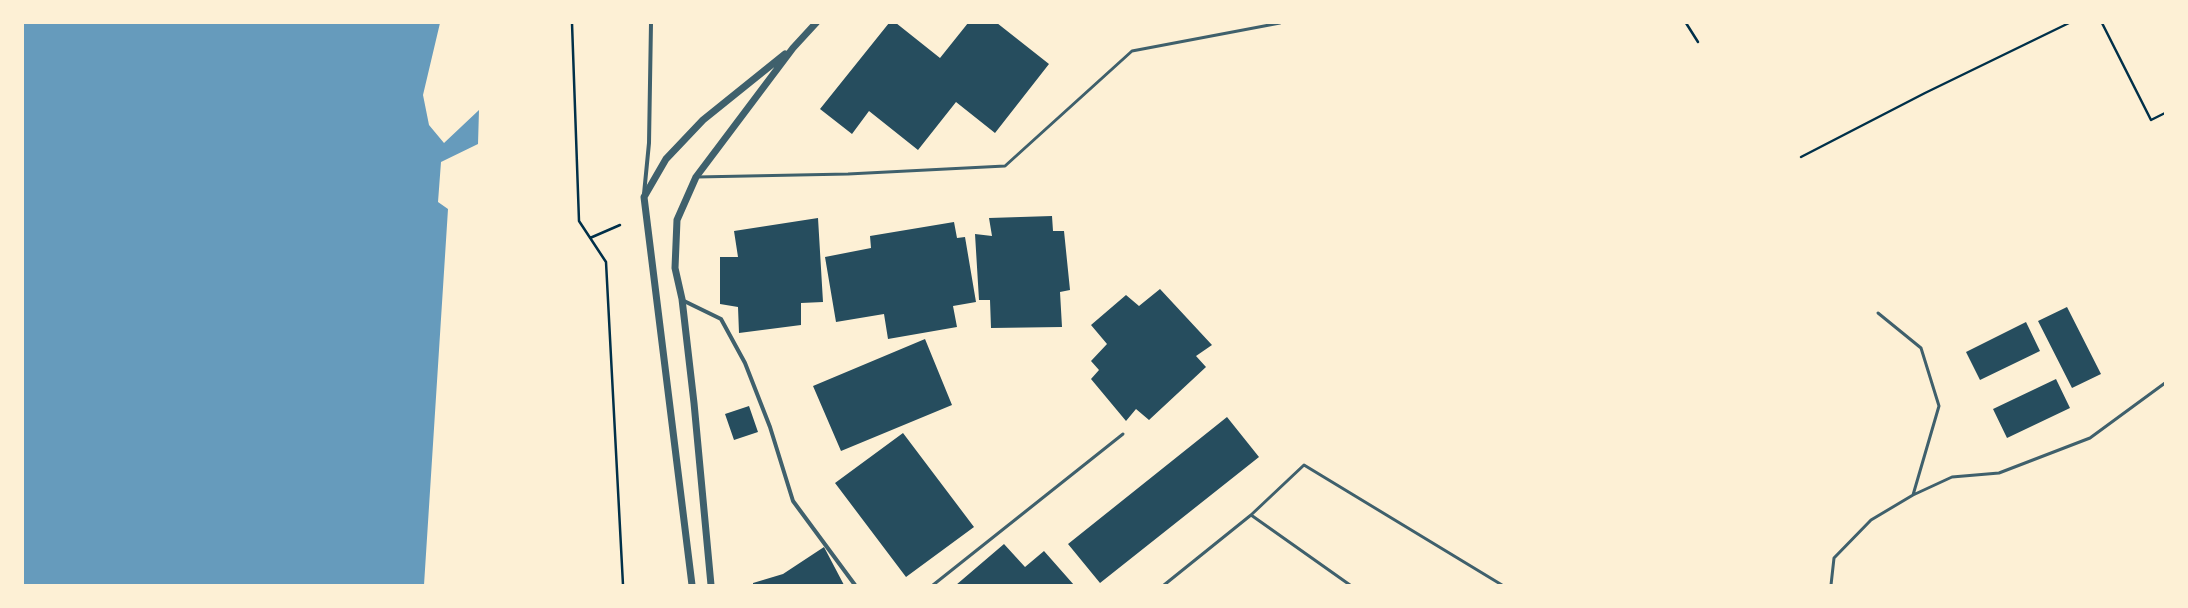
<!DOCTYPE html>
<style>
body{margin:0}
#map{position:relative;width:2188px;height:608px;overflow:hidden;background:#fdf0d5;font-family:Cabin,sans-serif}
canvas{display:block}
.frame{position:absolute;inset:0;border:24px solid #fdf0d5;pointer-events:none}
</style>
<div id="map">
<canvas width="2188" height="608"></canvas>
<div class="frame"></div>
</div>
<script>
const c = document.querySelector('canvas').getContext('2d');
c.lineJoin = 'round';
function fillPath(path, color) { c.fillStyle = color; c.fill(path, 'evenodd'); }
function trace(path, color, width, dash) { c.strokeStyle = color; c.lineWidth = width; c.lineCap = dash ? 'butt' : 'round'; c.setLineDash(dash || []); c.stroke(path); }
const water = new Path2D(`
 M23 23H440L423 95 429 125 444 143 479 110 478 144 441 162 438 202 448 209 424 585H23Z`);
const building = new Path2D(`
 M889 23H896L940 58 968 23H997L1049 64 995 133 956 102 918 150 869 111 852 134 820 109Z
 M1052 216 1053 231H1064L1070 290 1060 292 1062 327 991 328 990 300H979L975 234 992 236 989 218Z
 M818 218 823 302 801 303V325L739 333 738 307 720 304V257H738L734 231Z
 M954 222 957 238 965 237 976 302 953 306 957 327 888 339 884 314 836 322 825 257 871 248 870 236Z
 M1160 289 1212 345 1196 356 1206 367 1149 420 1136 409 1126 421 1091 379 1099 370 1091 361 1107 344 1091 325 1126 295 1139 306Z
 M2067 307 2101 374 2072 388 2038 321Z
 M2026 322 2040 351 1980 380 1966 352Z
 M925 339 952 405 841 451 813 386Z
 M2056 379 2070 408 2007 438 1993 409Z
 M749 406 758 432 734 440 725 414Z
 M1227 417 1259 457 1100 583 1068 544Z
 M903 433 974 527 906 577 835 483Z
 M1004 544 1025 567 1044 551 1074 585H956Z
 M824 547 844 585H753V583L783 574Z`);
const path = new Path2D(`
 M572 23 579 221 606 262 623 585
 M1686 23 1698 42
 M2102 23 2151 120 2165 113
 M1801 157 1925 93 2069 23
 M590 238 620 225`);
const service = new Path2D(`
 M697 177 848 174 1005 166 1132 51 1280 23
 M1878 313 1921 348 1939 406 1913 495
 M1251 515 1350 585
 M933 585 1123 434
 M1164 585 1251 515 1304 465 1502 585
 M1831 585 1834 558 1871 520 1913 495 1952 477 1999 473 2090 438 2165 383`);
const minor = new Path2D(`
 M644 194 649 143 651 23
 M682 300 721 319 745 363 770 427 793 501 855 585`);
const tertiary = new Path2D(`
 M692 585 644 197 666 159 703 120 785 54
 M711 585 694 403 682 299 675 268 677 220 696 177 793 48 816 23`);
fillPath(water, '#669bbc');
fillPath(building, '#264d5e');
trace(path, '#003049', 2.5);
trace(service, '#3f606c', 3);
trace(minor, '#3f606c', 4);
trace(tertiary, '#3f606c', 7);
</script>
